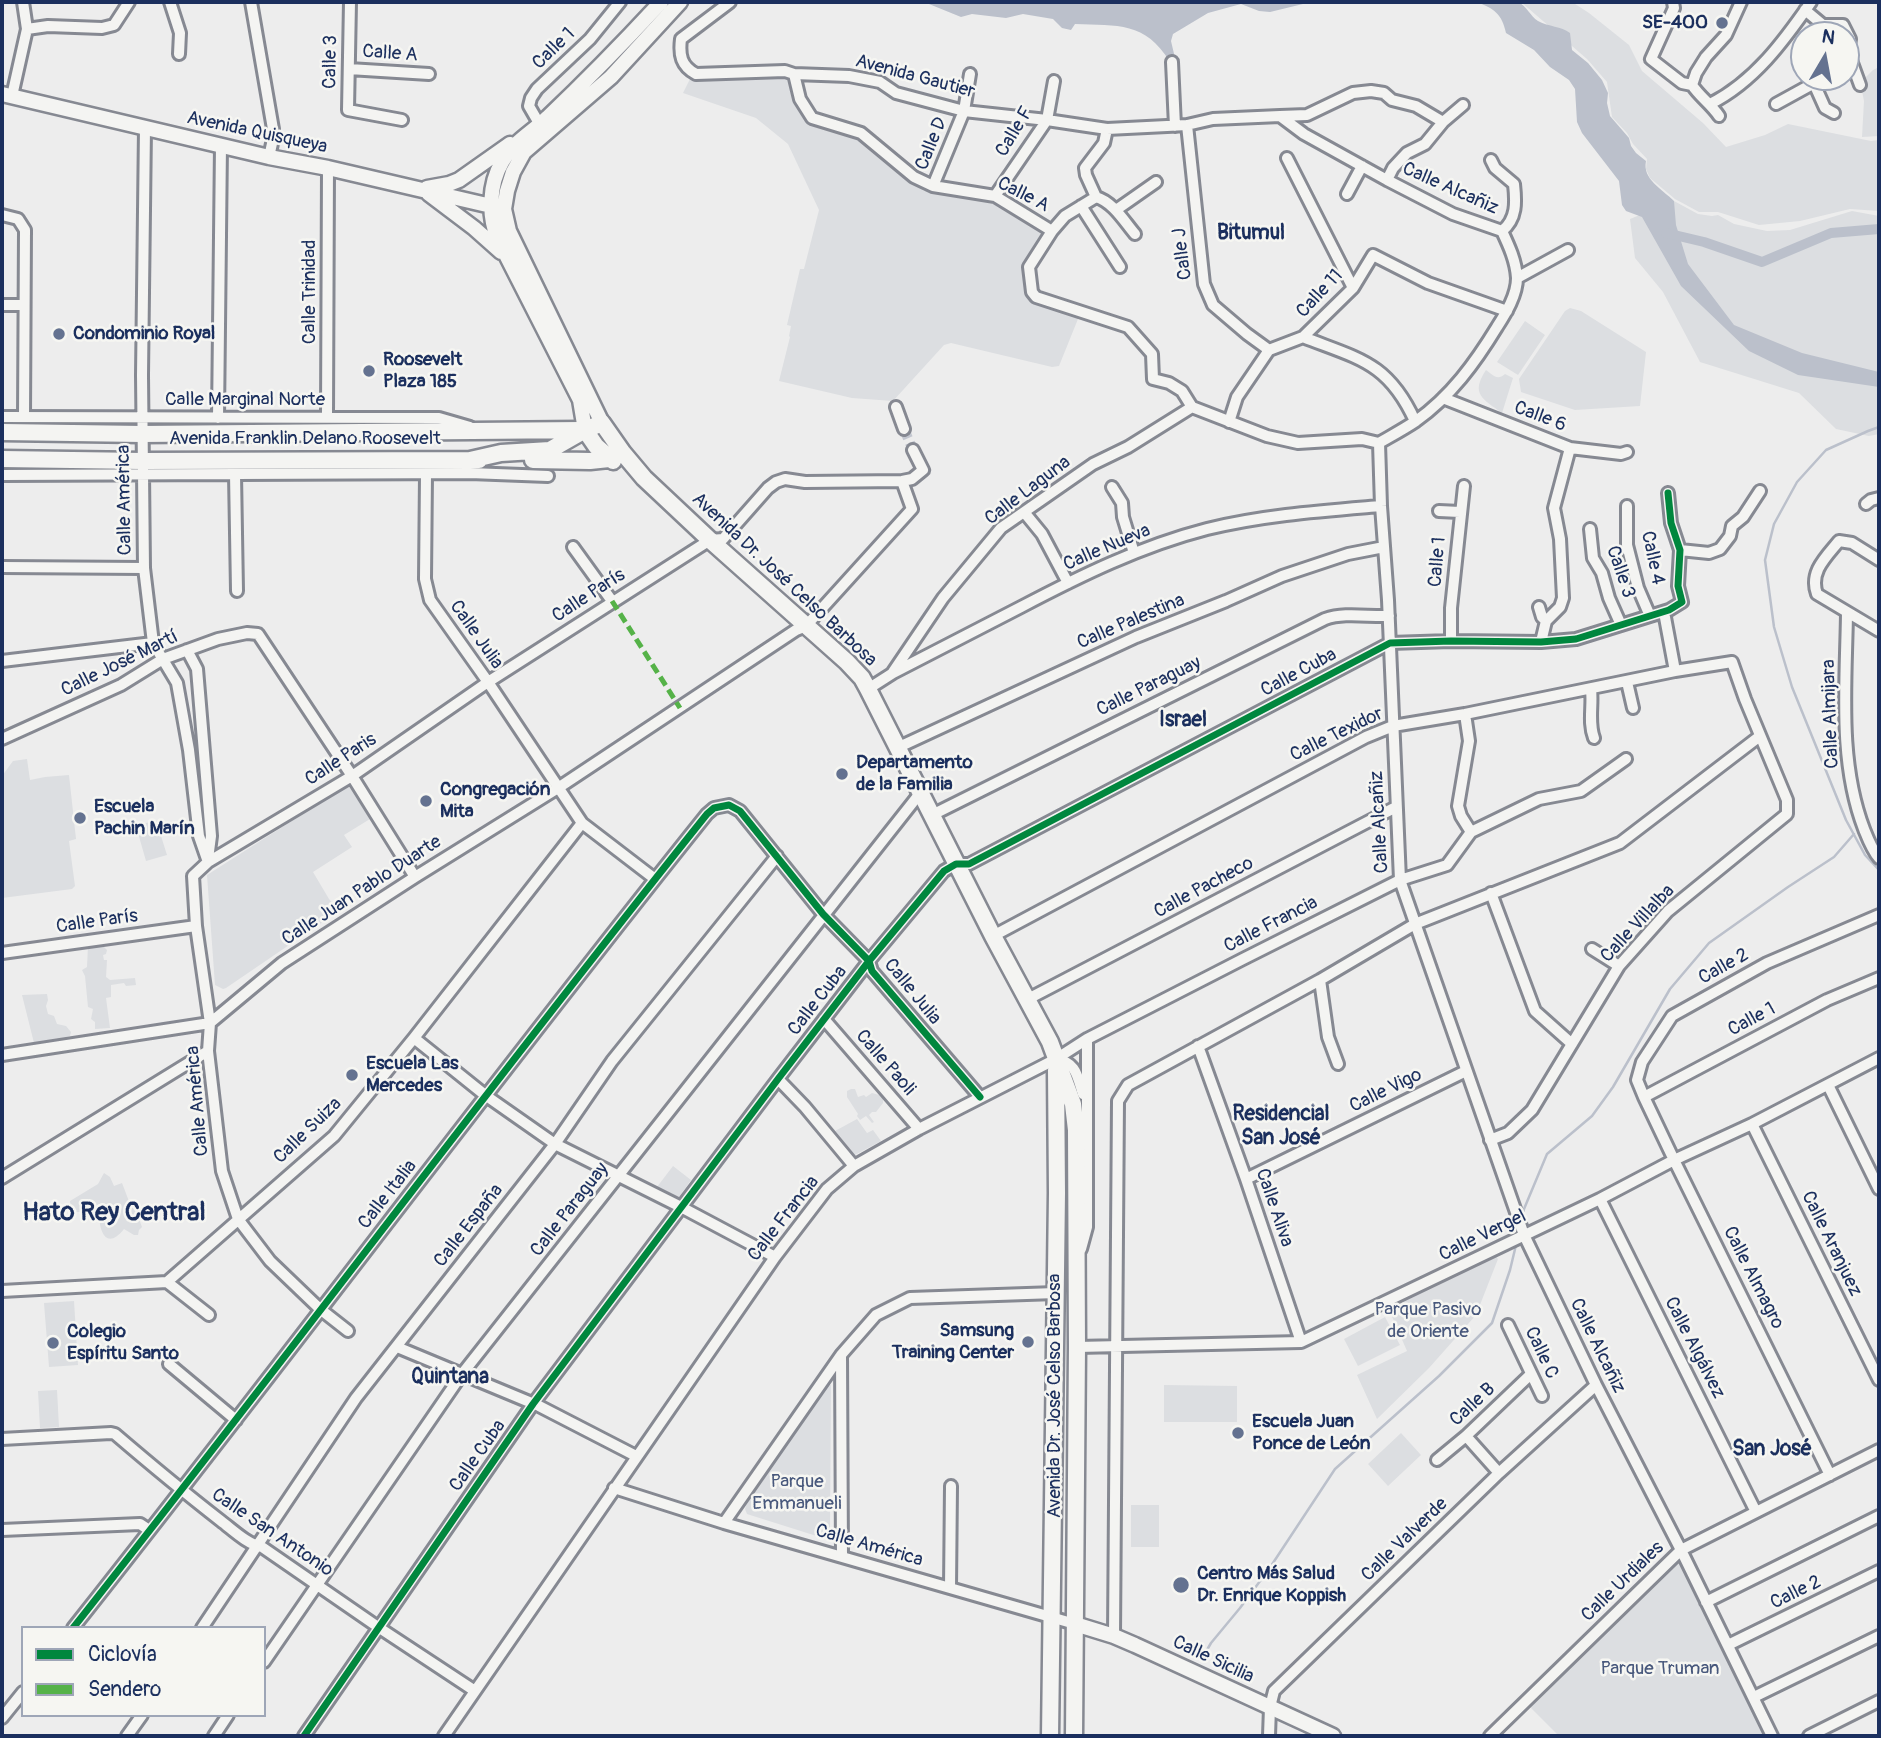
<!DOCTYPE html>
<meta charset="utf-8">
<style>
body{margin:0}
#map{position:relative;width:1881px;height:1738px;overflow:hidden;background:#ededed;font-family:Pangolin,sans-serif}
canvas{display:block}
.frame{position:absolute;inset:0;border:4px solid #1b2f5e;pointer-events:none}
.legend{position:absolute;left:21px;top:1626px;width:245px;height:91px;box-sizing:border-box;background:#f6f6f2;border:2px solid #9ea6b7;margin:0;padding:9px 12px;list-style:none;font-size:21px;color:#1b2f5e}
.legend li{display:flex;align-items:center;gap:14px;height:35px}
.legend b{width:35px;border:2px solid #9ea6b7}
.north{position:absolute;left:1790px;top:21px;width:70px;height:70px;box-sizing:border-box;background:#f6f6f2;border:2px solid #9ea6b7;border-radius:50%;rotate:10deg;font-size:19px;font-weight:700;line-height:28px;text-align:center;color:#1b2f5e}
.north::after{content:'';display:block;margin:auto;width:24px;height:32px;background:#647290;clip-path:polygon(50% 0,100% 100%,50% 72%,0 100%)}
</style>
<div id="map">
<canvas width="1881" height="1738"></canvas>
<div class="frame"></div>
<ul class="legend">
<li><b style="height:9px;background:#00873e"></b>Ciclovía</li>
<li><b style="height:9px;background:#55b248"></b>Sendero</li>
</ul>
<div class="north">N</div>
</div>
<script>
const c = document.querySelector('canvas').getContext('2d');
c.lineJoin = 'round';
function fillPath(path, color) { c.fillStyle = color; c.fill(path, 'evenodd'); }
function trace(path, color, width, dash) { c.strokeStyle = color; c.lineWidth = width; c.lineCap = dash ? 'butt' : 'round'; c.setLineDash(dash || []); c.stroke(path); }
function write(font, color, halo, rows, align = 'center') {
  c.font = font + ' Pangolin,sans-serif'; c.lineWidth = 5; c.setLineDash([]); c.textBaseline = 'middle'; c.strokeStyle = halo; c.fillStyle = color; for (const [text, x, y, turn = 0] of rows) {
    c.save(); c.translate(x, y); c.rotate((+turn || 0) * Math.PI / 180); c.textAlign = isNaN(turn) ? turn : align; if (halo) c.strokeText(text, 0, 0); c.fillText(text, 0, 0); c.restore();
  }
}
const green = new Path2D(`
 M1521 2H1572L1589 13 1629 45 1642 71 1703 123 1726 147 1765 135 1788 124 1871 141 1879 140V211L1850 209 1800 221 1759 225 1718 212H1699L1675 199 1650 178 1646 169 1647 159 1633 144 1627 133 1612 117 1607 82 1587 59Z
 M1879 67V136L1862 137 1864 101 1862 91 1865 78 1873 70Z
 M787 75 801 112 814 123 859 134 924 191 938 189 991 196 1048 231 1027 266 1030 297 1080 314 1059 366 1052 367 951 343 944 345 893 401 852 398 779 381 790 337 789 336 791 326 787 325 800 269H804L819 210 788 144 756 118 683 93 691 77Z
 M1674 201 1698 214 1712 216 1718 215 1734 224 1767 231 1790 230 1852 211 1879 216V434L1869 436 1836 429 1799 393 1700 362 1663 292 1635 258 1630 219Z
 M1570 308 1581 311 1646 352 1640 406 1575 410 1521 392 1519 379 1565 311Z
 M1525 321 1545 335 1518 375 1497 362Z
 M1486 370C1493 375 1497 381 1505 374L1513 378 1502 413C1483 399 1470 394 1486 370Z
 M27 759 30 780 45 777 69 775 76 839 69 841 75 886 72 889 2 898V776L13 761Z
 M348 785 370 819 344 835 352 847 313 872 329 899 339 911 226 988 223 989 215 985 207 875Z
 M156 820 167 855 146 861 136 826Z
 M102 945 107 950 106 954 103 955 104 960H107L106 977 110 980 135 978 136 985 126 986 124 983 111 985V997L106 998 110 1028 95 1029V1022L91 1019 93 1009 88 1007 85 976 82 970 87 967 88 946Z
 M47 994 48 1000 46 1006 48 1014 54 1016 57 1024 66 1026 71 1032 70 1036 39 1044 34 1043 22 995Z
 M851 1089H855L858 1097 864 1095 866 1097 872 1093 883 1096V1103L876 1112H872L869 1115 874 1122 872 1123 866 1116 860 1120 857 1116 858 1114 847 1097V1091Z
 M857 1119 867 1133 873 1130 881 1141 855 1155 835 1131Z
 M673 1166 691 1180 679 1197 657 1187Z
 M104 1173 110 1177 114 1186 122 1183 130 1204 133 1203 142 1227 139 1230 138 1235H134L124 1229C108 1249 100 1235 99 1216L96 1214 81 1215 80 1212H71L70 1201 98 1184Z
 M1493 1253 1498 1259 1476 1315 1429 1368 1377 1419 1357 1375 1407 1351 1387 1305Z
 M74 1301 78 1365 49 1367 44 1303Z
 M1385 1317 1400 1345 1358 1366 1344 1339Z
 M828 1384 831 1385 830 1529 828 1535 823 1538 747 1514 745 1509 747 1503Z
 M1164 1385 1237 1386V1422H1164Z
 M57 1390 59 1427 40 1428 38 1391Z
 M1401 1433 1421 1455 1388 1486 1368 1464Z
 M1131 1505H1159V1547H1131Z
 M1673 1562 1683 1564 1767 1732 1758 1736H1559L1530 1707 1531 1699Z`);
const water = new Path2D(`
 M928 2H1335L1303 4 1270 12 1259 11 1241 4 1208 13 1173 34 1171 41 1175 58 1170 62C1145 21 1118 26 1075 24L1071 30 1062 28 1053 19 1023 14 1006 18 972 14 961 17 929 4Z
 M1476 2H1518C1527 6 1530 16 1538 21 1549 27 1561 26 1570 33L1572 50 1588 63 1602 80 1608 93 1607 103 1610 116 1629 138 1631 146 1636 153 1646 161C1642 179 1662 189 1674 201L1676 225 1688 264 1734 325 1802 353 1879 372V387L1798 375 1749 351 1681 286 1642 217 1626 211 1622 205 1619 181 1582 133 1577 122 1575 89 1569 80 1550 67 1534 50 1506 33C1502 14 1494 8 1476 2Z`);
const stream = new Path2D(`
 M1879 427 1868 431 1826 450 1797 482 1774 524 1765 560 1774 627 1792 687 1846 820 1865 855 1879 870
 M1522 1218 1524 1209 1547 1154 1592 1116 1613 1087 1670 989 1709 943 1788 887 1834 857 1854 834
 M1204 1655 1211 1643 1240 1608 1269 1569 1335 1469 1439 1376 1492 1323 1510 1270 1516 1245`);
const canal = new Path2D(`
 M1666 233 1704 242 1762 262 1831 233 1879 229`);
const minorTunnel = new Path2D(`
 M904 429 913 450`);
const minor = new Path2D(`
 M170 2 180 33 179 54
 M251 2 273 129V139L269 157
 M350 2 348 110 402 120
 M730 2 681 39C679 55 681 66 696 74L785 71 794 74 849 76 880 82 896 93 964 111 1047 120 1107 129 1187 125 1213 119 1280 116 1304 134 1387 180 1453 214 1502 231C1509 246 1516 261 1517 278 1517 295 1506 313 1497 327 1475 363 1451 396 1416 421 1404 429 1391 436 1379 443
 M1673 2 1674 8 1651 59 1682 83 1692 85C1700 97 1711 104 1719 116
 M1805 10 1823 25V35
 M1823 25H1843L1850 39 1848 52 1860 85
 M27 29 48 26 102 28 114 25 129 2
 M1172 62 1175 126
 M349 69 429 74
 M794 74 800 99 812 118 861 133 914 177 933 186 995 196 1052 231
 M1816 82V88L1825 108 1834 113
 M1692 85 1696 73 1706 57 1726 35 1741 2
 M12 96 27 29 23 2
 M1710 104C1754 82 1784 41 1811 2
 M1776 104 1816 82 1820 77
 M1280 116 1307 115 1353 93 1371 91 1384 93 1392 100 1416 106 1443 122
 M540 125 529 106 531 98 537 89 590 39 620 2
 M1187 125 1204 284 1213 305 1247 334 1269 350
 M145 128 142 375 144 568 153 643 177 683 189 750 199 836 208 862
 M1287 158 1353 288
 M1491 160 1495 168 1514 184C1516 202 1517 219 1502 231
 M1387 180 1393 168 1407 153 1425 144 1443 122 1463 105
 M933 186 964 111 970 74
 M1347 194 1362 166
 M995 196 1047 120 1054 81
 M1096 197 1086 175 1085 168 1104 143 1107 129
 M1081 206 1120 267
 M1116 210 1156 182
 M2 215 18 219 25 230 24 417
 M1135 234C1124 221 1113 202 1096 197L1065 216 1052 231 1029 267 1032 292 1036 297 1128 327 1152 354 1153 379 1169 383 1182 391 1192 407 1267 436 1298 443 1362 439 1379 443
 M1517 278 1568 250
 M2 305H24
 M1303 337C1359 359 1388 362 1415 421
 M1443 398 1570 448 1621 454 1627 452
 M896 407 904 429
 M2 417 439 418 470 427
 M327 417 328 168
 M218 418 221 145
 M1229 422 1237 397 1269 350 1303 337 1353 288 1373 255 1428 283 1507 311
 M1379 443 1381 506 1388 600 1400 880 1524 1235 1596 1385 1681 1550 1772 1736
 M235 474 237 591
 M2 475 470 473 548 476
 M426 475 425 579 430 600 488 682 582 823 655 879
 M1112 487 1122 503 1123 517 1134 553
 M1866 504 1871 500 1879 498
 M1627 506V545L1638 588 1650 616
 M1439 511 1460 512
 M1024 512 1042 534 1068 583
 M1590 529 1593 558 1602 573 1609 598 1621 625
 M573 547 612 601
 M1680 550 1709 553 1720 549 1730 536 1732 526 1743 517 1760 491
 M1879 560 1852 543 1839 541C1826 557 1809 572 1817 594L1879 631
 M2 567 144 568
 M1539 607 1542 617 1546 621
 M1664 612 1675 671
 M1847 613C1846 685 1838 761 1864 829 1868 839 1872 850 1879 858
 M1451 641V608L1464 486
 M1541 642 1546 621 1560 607 1563 598 1560 539 1554 508 1570 448
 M187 650 197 669 211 836 208 859
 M2 661 153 643
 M893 672 943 598 1001 528 1093 464 1128 447 1192 407
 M1627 682 1633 708
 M868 689 893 673C935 651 978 629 1021 607 1080 576 1141 546 1207 529 1264 515 1322 511 1381 506
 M1591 689C1593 705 1588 723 1594 738
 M1465 714 1469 741 1458 806 1461 816 1471 832
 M2 739 121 685 163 659 218 639 247 633 258 634 352 776 415 877
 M899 747 1136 637 1226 601 1282 576 1348 554 1384 547
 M932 815 1325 619C1345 612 1368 617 1389 616
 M1491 893 1535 1011 1572 1044
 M993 936 1366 737 1393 726 1465 714 1675 671 1732 662 1745 699 1787 800V814L1668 911 1619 966 1532 1110 1508 1133 1490 1140
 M1592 949 1619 966
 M2 953 196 926
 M1320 980 1328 1037 1338 1064
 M1028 999 1396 807
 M824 1019 919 1129
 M414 1038 485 1095 555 1144 681 1207 775 1257
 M1198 1046 1246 1179 1301 1342
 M2 1055 210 1023 282 963 415 877 558 788 796 630 806 626 912 509 902 481
 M1056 1059C1077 1063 1077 1076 1083 1094
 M778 1079 805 1107 854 1166
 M1828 1085 1879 1189
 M1644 1097 1827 1000 1879 978
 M1752 1124 1879 1380
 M2 1178 208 1051
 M1246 1179 1466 1071
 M1600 1199 1756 1512
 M1081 1249 1087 1227V1039
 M167 1282 209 1315
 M2 1291 167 1282 334 1136 414 1038 582 823
 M1508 1325 1542 1396
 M348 1331 320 1309 270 1261 238 1219 222 1171 208 1051 210 1023 196 926 193 876 208 862 352 776 488 682 710 540 723 539 768 488 776 482 785 479 805 482 902 481 912 479 923 470 913 450
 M397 1347 539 1406 636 1456
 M1077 1347 1301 1342 1600 1199 1674 1160 1752 1124 1879 1058
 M841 1355 842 1557
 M169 1364 236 1420
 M1466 1436 1499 1473
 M2 1439 111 1433 115 1434C150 1464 185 1493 221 1521 233 1530 247 1544 262 1547L378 1627 475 1691
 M1437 1460 1466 1436 1531 1374
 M1830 1475 1674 1160 1644 1097 1637 1080 1642 1062 1672 1016 1767 963 1879 915
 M614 1488 724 1523 1075 1624
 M724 1523 841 1355 876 1315 910 1298 1056 1293
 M2 1530 140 1524 149 1530
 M950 1588 951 1486
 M1706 1602 1879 1516
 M73 1628C287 1358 492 1082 707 814L714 808 729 805 740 811 823 914 869 961 872 971 980 1097
 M202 1628 356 1398 555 1144 612 1061 777 856
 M1114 1636 1118 1101 1128 1085 1320 980 1415 924 1620 843 1760 736
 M1728 1645 1879 1571
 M264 1662 462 1374 921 792
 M1754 1697 1879 1636
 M2 1718 23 1692
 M127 1736 142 1715
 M214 1736 228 1715
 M304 1736 533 1404 778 1079 869 961 944 871 956 864H969L1390 643 1451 641 1541 642 1576 639 1669 610 1682 602 1678 586 1680 550 1671 523 1668 493
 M444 1736 775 1257 827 1189 854 1166 919 1129 1056 1059 1087 1039 1243 959 1400 880 1447 865 1471 832 1539 799 1581 791 1626 759
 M1269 1736 1270 1707 1274 1691 1499 1473 1596 1385
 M1490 1736 1681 1550 1879 1450
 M1809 1736 1879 1701`);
const tertiary = new Path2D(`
 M2 94 269 157 328 168 504 209
 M427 188 449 184 459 180 510 144
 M429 194 474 228 501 252
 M602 423 509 231 504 209 507 191 513 172 524 152 611 77 680 2
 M585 430 580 400 498 239C488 216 489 184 502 162 513 142 533 132 548 117 588 79 624 42 661 2
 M1075 1624 1114 1636 1135 1645 1333 1736`);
const secondary = new Path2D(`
 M585 430 596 446 613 461
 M2 432 142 434 582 430
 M2 459 142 461 479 460
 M470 460 501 453 550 450 585 430 602 423 623 453 644 478 710 540 847 662 862 678 868 689 993 936 1050 1042 1073 1104 1076 1130 1077 1347 1074 1736
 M533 460 590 461 609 459
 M1050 1736 1057 1193 1056 1070`);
const quiet = new Path2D(`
 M612 601 680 708`);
const cycleway = new Path2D(`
 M73 1628C287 1358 492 1082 707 814L714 808 729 805 740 811 823 914 869 961 872 971 980 1097
 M304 1736 533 1404 778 1079 869 961 944 871 956 864H969L1390 643 1451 641 1541 642 1576 639 1669 610 1682 602 1678 586 1680 550 1671 523 1668 493`);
const markers = [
 [1722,23,7,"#647290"],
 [59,334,7,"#647290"],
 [369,371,7,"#647290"],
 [842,774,7,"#647290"],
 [426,801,7,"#647290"],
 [80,818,7,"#647290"],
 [352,1075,7,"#647290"],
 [1028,1342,7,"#647290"],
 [53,1343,7,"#647290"],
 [1238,1433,7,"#647290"],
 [1181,1585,9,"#647290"]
];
const poiNames = [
 ["SE-400",1708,23,"right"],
 ["Condominio Royal",73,334],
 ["Roosevelt",383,360],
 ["Plaza 185",383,382],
 ["Departamento",856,763],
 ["de la Familia",856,785],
 ["Congregación",440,790],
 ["Mita",440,812],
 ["Escuela",94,807],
 ["Pachin Marín",94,829],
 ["Escuela Las",366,1064],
 ["Mercedes",366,1086],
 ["Samsung",1014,1331,"right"],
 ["Training Center",1014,1353,"right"],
 ["Colegio",67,1332],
 ["Espíritu Santo",67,1354],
 ["Escuela Juan",1252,1422],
 ["Ponce de León",1252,1444],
 ["Centro Más Salud",1197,1574],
 ["Dr. Enrique Koppish",1197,1596]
];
const streetNames = [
 ["Calle 1",554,49,-44],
 ["Calle A",390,54,4],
 ["Calle 3",331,62,-89],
 ["Avenida Gautier",915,77,15],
 ["Calle F",1015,132,-59],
 ["Avenida Quisqueya",257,133,12],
 ["Calle D",932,144,-68],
 ["Calle Alcañiz",1450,189,24],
 ["Calle A",1023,195,27],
 ["Calle J",1183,254,-97],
 ["Calle Trinidad",310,292,-90],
 ["Calle 11",1320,294,-47],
 ["Calle Marginal Norte",245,400],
 ["Calle 6",1540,417,21],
 ["Avenida Franklin Delano Roosevelt",305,439],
 ["Calle Laguna",1028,491,-37],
 ["Calle América",125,500,-91],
 ["Calle Nueva",1107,548,-23],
 ["Calle 4",1652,558,78],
 ["Calle 1",1438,562,-85],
 ["Calle 3",1620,572,71],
 ["Avenida Dr. José Celso Barbosa",784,580,43],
 ["Calle París",589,596,-33],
 ["Calle Palestina",1131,622,-23],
 ["Calle Julia",476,635,55],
 ["Calle José Martí",120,664,-26],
 ["Calle Cuba",1299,673,-28],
 ["Calle Paraguay",1149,687,-26],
 ["Calle Almijara",1831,714,-92],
 ["Calle Texidor",1337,735,-26],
 ["Calle Paris",341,760,-33],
 ["Calle Alcañiz",1380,822,-93],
 ["Calle Pacheco",1204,888,-28],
 ["Calle Juan Pablo Duarte",362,891,-33],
 ["Calle París",97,922,-8],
 ["Calle Villalba",1638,924,-47],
 ["Calle Francia",1271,925,-27],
 ["Calle 2",1724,967,-29],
 ["Calle Julia",912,992,51],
 ["Calle Cuba",818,1001,-52],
 ["Calle 1",1752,1020,-28],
 ["Calle Paoli",885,1063,49],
 ["Calle Vigo",1386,1091,-26],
 ["Calle América",198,1101,-95],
 ["Calle Suiza",308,1131,-44],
 ["Calle Italia",388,1195,-52],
 ["Calle Aliva",1274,1208,71],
 ["Calle Paraguay",570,1210,-52],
 ["Calle Francia",784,1219,-52],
 ["Calle España",469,1226,-52],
 ["Calle Vergel",1483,1236,-26],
 ["Calle Aranjuez",1831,1244,64],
 ["Calle Almagro",1753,1278,63],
 ["Calle Alcañiz",1597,1346,64],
 ["Calle Algálvez",1694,1348,63],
 ["Calle C",1541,1353,65],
 ["Avenida Dr. José Celso Barbosa",1055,1396,-90],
 ["Calle B",1473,1405,-43],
 ["Calle Cuba",478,1456,-55],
 ["Calle San Antonio",272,1533,34],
 ["Calle Valverde",1405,1540,-44],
 ["Calle América",869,1546,16],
 ["Calle Urdiales",1623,1582,-44],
 ["Calle 2",1796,1593,-26],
 ["Calle Sicilia",1213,1660,25]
];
const parkNames = [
 ["Parque Pasivo",1428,1310],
 ["de Oriente",1428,1332],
 ["Parque",797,1482],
 ["Emmanueli",797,1504],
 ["Parque Truman",1660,1669]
];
const neighbourhoodNames = [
 ["Bitumul",1251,234],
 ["Israel",1183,721],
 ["Residencial",1281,1115],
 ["San José",1281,1139],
 ["Quintana",450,1378],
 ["San José",1772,1450]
];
const districtNames = [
 ["Hato Rey Central",114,1213]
];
fillPath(green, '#dcdee1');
fillPath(water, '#bbc0cb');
trace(stream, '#bbc0cb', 2.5);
trace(canal, '#bbc0cb', 10);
trace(minorTunnel, '#c3c7d0', 10, [10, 5]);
trace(minor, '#868992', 16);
trace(tertiary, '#868992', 19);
trace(secondary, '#868992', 21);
trace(minor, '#f4f4f2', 10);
trace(tertiary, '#f4f4f2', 14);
trace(secondary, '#f4f4f2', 16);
trace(quiet, '#55b248', 5, [10, 5]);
trace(cycleway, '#00873e', 7);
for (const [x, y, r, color] of markers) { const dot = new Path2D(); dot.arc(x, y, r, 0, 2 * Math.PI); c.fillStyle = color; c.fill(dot); trace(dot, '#f6f6f2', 2.5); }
write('bold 19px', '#1b2f5e', '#f6f6f2', poiNames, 'left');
write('19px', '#1b2f5e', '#f6f6f2', streetNames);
write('19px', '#48587c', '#f6f6f2', parkNames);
write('bold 21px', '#1b2f5e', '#f6f6f2', neighbourhoodNames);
write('bold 26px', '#1b2f5e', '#f6f6f2', districtNames);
</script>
